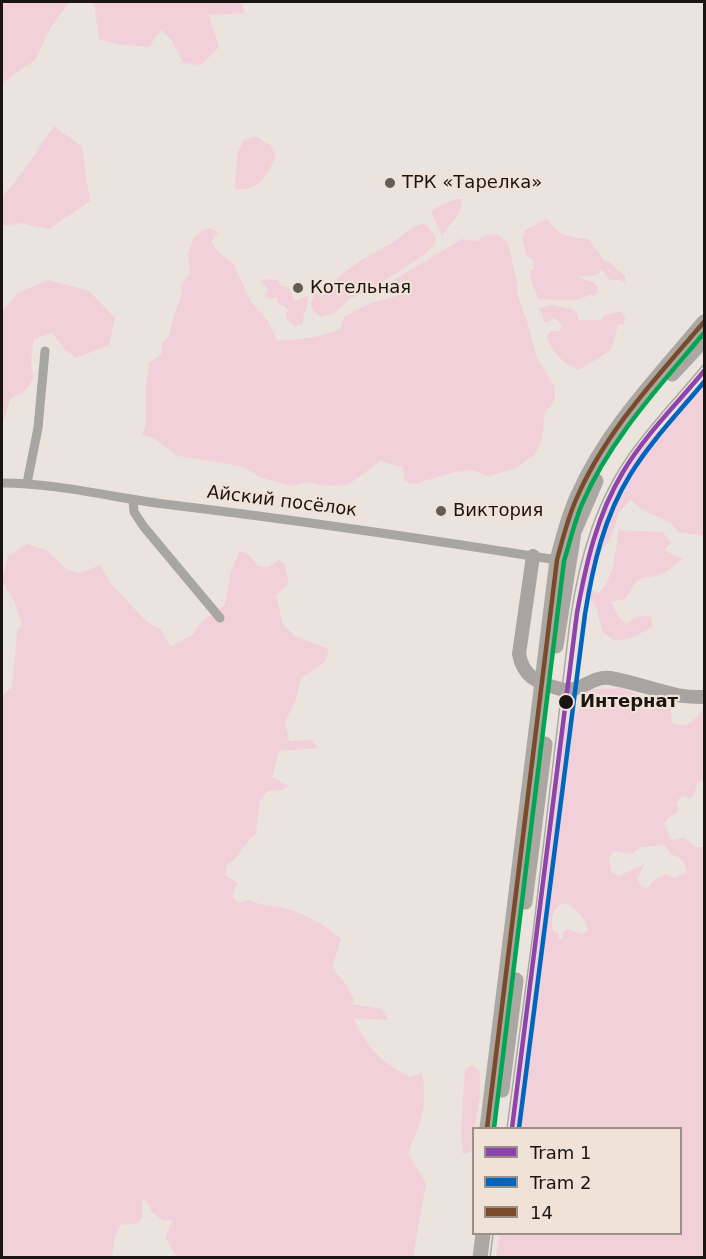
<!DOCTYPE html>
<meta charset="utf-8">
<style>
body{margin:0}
#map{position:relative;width:706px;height:1259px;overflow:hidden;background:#ebe3dd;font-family:"DejaVu Sans",sans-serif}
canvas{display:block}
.frame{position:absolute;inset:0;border:3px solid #1a1512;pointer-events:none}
.legend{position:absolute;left:472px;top:1127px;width:210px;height:108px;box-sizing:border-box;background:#f1e2d7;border:2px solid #9b9088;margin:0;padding:8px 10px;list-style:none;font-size:18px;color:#1a1512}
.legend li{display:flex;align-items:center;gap:12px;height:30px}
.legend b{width:30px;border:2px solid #9b9088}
</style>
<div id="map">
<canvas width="706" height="1259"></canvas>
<div class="frame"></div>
<ul class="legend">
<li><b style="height:8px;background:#8e44ad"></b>Tram 1</li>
<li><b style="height:8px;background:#0065bd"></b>Tram 2</li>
<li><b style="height:8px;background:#7a4b2a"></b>14</li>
</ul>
</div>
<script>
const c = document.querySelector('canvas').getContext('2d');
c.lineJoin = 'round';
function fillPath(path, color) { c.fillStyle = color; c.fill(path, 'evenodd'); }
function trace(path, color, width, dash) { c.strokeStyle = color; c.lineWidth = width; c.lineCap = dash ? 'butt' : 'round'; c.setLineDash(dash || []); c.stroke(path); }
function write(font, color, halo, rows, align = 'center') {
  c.font = font + ' "DejaVu Sans",sans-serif'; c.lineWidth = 4.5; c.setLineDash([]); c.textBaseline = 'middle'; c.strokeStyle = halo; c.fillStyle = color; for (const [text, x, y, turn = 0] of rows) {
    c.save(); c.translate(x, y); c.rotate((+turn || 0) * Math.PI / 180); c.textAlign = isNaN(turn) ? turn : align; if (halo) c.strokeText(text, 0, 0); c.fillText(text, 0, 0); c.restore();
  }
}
const green = new Path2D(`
 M2 2H70L51 27 35 60 2 83Z
 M89 2H242L244 13 209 15 219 47 201 65 183 63 171 39 161 30 149 47 117 44 99 39 94 4Z
 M54 126 82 147 90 201 49 229 21 223 2 226V197L22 173Z
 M256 136 270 145 276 156C267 176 259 192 235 189L237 155 243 141Z
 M456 199H462C463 216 449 223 442 236L431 212 435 208Z
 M547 219C560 237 566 236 588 239L604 260 609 262 625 276V283L619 280H610L601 268 599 273 593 276H578C587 284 597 277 598 292L594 296 590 294C575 305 556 298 540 300 534 291 531 282 530 271L534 268 532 259 526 255 522 238 525 230Z
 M421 224 427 225 436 238 434 245 424 255 370 290 346 301C342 310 331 315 321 317L313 310 311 303 314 295 361 260 392 243 413 227Z
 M208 228 218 232 211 242 219 253 233 263 251 302 269 322 277 341C299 339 320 338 340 329L344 317 368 304 397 296 400 283 394 280 462 239 476 241 487 235 497 234 508 243 517 283V294L527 321 537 358 555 387V399L545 413 542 441 534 455 515 469 488 476 473 470 455 472 414 484 405 482 403 467 380 461 348 485 325 486 307 482 292 486 262 478 241 466 178 456 153 438 142 435 146 425V388L149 363 162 354 161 345 169 336 172 322 182 293 181 286 190 272 188 254 194 237Z
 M269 279 278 280 282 287C294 287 290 295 295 301L307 296C310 305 302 314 303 324L294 326 287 319 286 312 289 311 284 306 278 304 277 297 270 299 264 295 268 289 260 281Z
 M48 280 89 291 115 318 109 345 76 358 65 350 52 333 34 339 31 361 33 379 26 390 10 399 6 414 2 421V311L18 293Z
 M552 305 572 309 578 316V320H601L605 315 621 311 625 317 624 324 618 325 611 350 579 370C562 363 553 353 547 337L550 331H558L563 326 554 317 549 322H544L543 315 538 308Z
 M704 378V536L679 532 671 523 641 509 631 500 619 512 612 535 593 565 588 588 598 594C614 579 616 551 618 530L663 532 671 543 664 550 683 559C671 568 660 579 644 577L636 582 625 599 611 602 618 616 626 624 639 615 651 617 653 627 631 638 614 641 602 631 597 610 591 600 581 592 580 580 592 548 598 519 616 487 643 447 655 433 671 422 683 399 699 389Z
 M27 544 46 550 68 570 80 573 100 565 111 584 147 622 161 630 171 647 193 634 201 622 225 605 231 571 240 551 249 555 258 566 268 567 279 560 284 563 289 584 276 595 283 624 295 636 329 649 325 662 301 678 295 702 285 721 289 741 312 740 318 748 279 751 272 777 289 786 282 790 268 791 260 800 256 834C243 843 241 856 227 865L225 875 237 883 232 896 238 903 249 900C262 907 277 905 291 910 310 916 326 926 341 939L332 968 343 980 355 1001 351 1004 382 1009 388 1020 353 1018C368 1048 380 1061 410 1077L422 1073C428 1106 421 1122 408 1153L426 1183 413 1257H177L166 1239 170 1225 173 1220 163 1221 152 1212 146 1201 142 1199V1217L139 1223 120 1225 115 1237 112 1257H2V695L12 687 17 631 22 624 14 601 2 581 8 556Z
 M622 688 671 709 672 723C687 729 693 722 702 710L704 709V780L698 782 693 797 688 799 685 796 680 797 676 805 679 809 677 813 668 818 664 824 672 840 684 838 695 847H704V1257H496L500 1234H680V1128H514C534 994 548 860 565 725L573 718 582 705 579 690ZM665 845 671 854 683 860 687 872 675 878 665 874 654 880 648 888 642 887 637 880 644 864 619 876 612 873 609 859 613 851 631 854 641 847ZM564 903C576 907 586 919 588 931L582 934 567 929 563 932V939H559L558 933 553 931C551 919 551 909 564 903Z
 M473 1065 480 1072V1096L471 1152 463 1154 461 1130 465 1069Z`);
const street = new Path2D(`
 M2 483C56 483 110 497 164 504 296 520 427 539 557 560
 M27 483 38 428 45 351
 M133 500 134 512 144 527 220 618`);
const secondary = new Path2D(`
 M533 556 519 654C523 676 537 683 557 688 561 689 566 691 570 690 585 688 594 676 610 678 633 682 654 690 677 695 686 697 696 697 704 697`);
const primary = new Path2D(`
 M672 374 704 340
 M556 646 574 532 596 481
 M525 902 545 744
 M502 1090 516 980
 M487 1128 557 560C563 538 568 516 578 495 607 429 659 376 704 322
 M480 1258 483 1234`);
const tram = new Path2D(`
 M507 1128 533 933 570 621C579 559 596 499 633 449 655 419 681 392 704 364
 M490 1258 493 1234`);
const bus1 = new Path2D(`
 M487 1128 557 560C562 541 567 521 575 502 604 433 656 378 704 322`);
const bus2 = new Path2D(`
 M494 1128 564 561C570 542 574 523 582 504 610 439 659 387 704 333`);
const tram1 = new Path2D(`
 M512 1128 577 613C586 563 597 515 623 472 645 435 677 404 704 371`);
const tram2 = new Path2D(`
 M519 1128 585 614C593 565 604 517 630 475 651 441 679 412 704 382`);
const markers = [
 [390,183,6,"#635d59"],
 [298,288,6,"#635d59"],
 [441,511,6,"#635d59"],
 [566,702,8,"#1a1512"]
];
const poiNames = [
 ["ТРК «Тарелка»",402,183],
 ["Котельная",310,288],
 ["Виктория",453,511]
];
const streetNames = [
 ["Айский посёлок",282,502,7]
];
const stopNames = [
 ["Интернат",580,702]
];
fillPath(green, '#f2d0da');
trace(street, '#a7a6a3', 9);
trace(secondary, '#a7a4a1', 14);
trace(primary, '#aba8a4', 15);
trace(tram, '#aba7a3', 1.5);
trace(bus1, '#7a4b2a', 4.5);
trace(bus2, '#00a651', 4.5);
trace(tram1, '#8e44ad', 4.5);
trace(tram2, '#0065bd', 4.5);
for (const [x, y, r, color] of markers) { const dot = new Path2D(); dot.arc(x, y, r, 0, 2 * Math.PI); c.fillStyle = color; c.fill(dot); trace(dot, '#f1e2d7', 2); }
write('18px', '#1a1512', '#f1e2d7', poiNames, 'left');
write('18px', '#1a1512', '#f1e2d7', streetNames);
write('bold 18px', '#1a1512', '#f1e2d7', stopNames, 'left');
</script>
